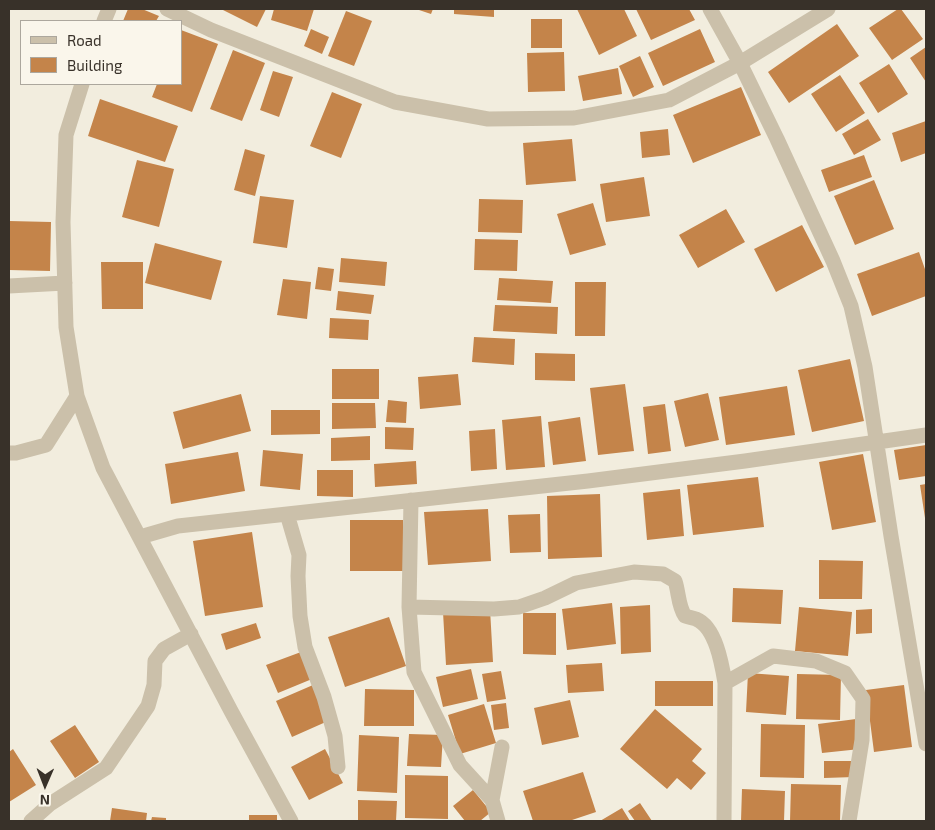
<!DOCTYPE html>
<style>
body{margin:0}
#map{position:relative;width:935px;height:830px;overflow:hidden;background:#f2edde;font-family:"Exo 2",sans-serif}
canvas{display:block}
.frame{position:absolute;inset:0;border:10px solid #383129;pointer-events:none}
.legend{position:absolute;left:20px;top:20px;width:162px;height:65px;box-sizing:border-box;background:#faf6eb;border:1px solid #aca79d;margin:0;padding:6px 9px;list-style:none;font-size:15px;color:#383129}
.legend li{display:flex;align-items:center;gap:10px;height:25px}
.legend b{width:25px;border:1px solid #aca79d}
.north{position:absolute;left:20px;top:760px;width:50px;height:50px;-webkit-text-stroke:4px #faf6eb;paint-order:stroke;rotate:181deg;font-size:14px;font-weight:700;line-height:20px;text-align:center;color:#383129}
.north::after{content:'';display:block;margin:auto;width:18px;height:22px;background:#383129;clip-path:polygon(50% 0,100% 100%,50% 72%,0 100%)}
</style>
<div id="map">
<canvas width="935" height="830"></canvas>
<div class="frame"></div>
<ul class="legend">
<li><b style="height:6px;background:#cbc0aa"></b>Road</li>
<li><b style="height:14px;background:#c4844a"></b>Building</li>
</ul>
<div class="north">N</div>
</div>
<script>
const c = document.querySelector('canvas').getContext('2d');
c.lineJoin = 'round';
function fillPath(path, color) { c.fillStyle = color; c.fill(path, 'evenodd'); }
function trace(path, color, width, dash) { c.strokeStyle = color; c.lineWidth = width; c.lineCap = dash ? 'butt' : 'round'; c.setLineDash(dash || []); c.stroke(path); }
const building = new Path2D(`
 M128 9H142L159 16 156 21H123Z
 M221 9H266L257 27Z
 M274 9H314L307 31 271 20Z
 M416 9H433L431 14Z
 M454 9H494V17L454 14Z
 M577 9H624L637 36 599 55Z
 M636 9H689L695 20 651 40Z
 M898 9H901L923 39 892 60 869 28Z
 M346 11 372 21 354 66 328 56Z
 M531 19H562V48H531Z
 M837 24 859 56 789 103 768 72Z
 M311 29 329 37 322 54 304 46Z
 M700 29 715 62 663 86 648 53Z
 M181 30 218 44 192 112 152 97 157 84H181Z
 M926 47V82L910 58Z
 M233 50 265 63 242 121 210 109Z
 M564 52 565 91 528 92 527 53Z
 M640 56 654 87 633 97 619 66Z
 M889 64 908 94 878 113 859 83Z
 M618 68 622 94 583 101 578 76Z
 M273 71 293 77 279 117 260 110Z
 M840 75 865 113 836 132 811 94Z
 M741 87 761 135 693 163 673 115Z
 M332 92 362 104 341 158 310 146Z
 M100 99 178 126 165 162 88 136Z
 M868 119 881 140 854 155 842 134Z
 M926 121V153L901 162 892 133Z
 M668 129 670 155 642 158 640 132Z
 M572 139 576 181 526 185 523 143Z
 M245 149 265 155 255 196 234 190Z
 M864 155 872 177 829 192 821 170Z
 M137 160 174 169 159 227 122 217Z
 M644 177 650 216 606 222 600 184Z
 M874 180 894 229 855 245 834 196Z
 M260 196 294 200 287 248 253 243Z
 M479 199 523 200 522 233 478 232Z
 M593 203 606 245 570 255 557 214Z
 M726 209 745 242 698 268 679 235Z
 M9 221 51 222 50 271 9 270Z
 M802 225 824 267 776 292 754 249Z
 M475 239 518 240 517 271 474 270Z
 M155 243 222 261 211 300 145 283Z
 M919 252 926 272V296L872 316 857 274Z
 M341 258 387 262 385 286 339 282Z
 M101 262H143V309H102Z
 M318 267 334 269 331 291 315 289Z
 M499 278 553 281 551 303 497 300Z
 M283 279 311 282 307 319 277 315Z
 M575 282H606L605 336H575Z
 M338 291 374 295 371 314 336 310Z
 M495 305 558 307 557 334 493 331Z
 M330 318 369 320 368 340 329 338Z
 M474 337 515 339 514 365 472 362Z
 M535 353 575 354V381L535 380Z
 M850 359 864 421 812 432 798 370Z
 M332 369H379V399H332Z
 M458 374 461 405 420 409 418 377Z
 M625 384 634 451 598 455 590 388Z
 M787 386 795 435 726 445 719 397Z
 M708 393 719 440 685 447 674 401Z
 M241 394 251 431 183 449 173 412Z
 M388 400 407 402 406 423 386 422Z
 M332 403H375L376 428 332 429Z
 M665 404 671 451 648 454 643 407Z
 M271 410H320V434L271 435Z
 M541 416 545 467 506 470 502 420Z
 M580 417 586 461 553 465 548 422Z
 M385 427 414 428 413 450 385 449Z
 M495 429 497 469 471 471 469 431Z
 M370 436V460L331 461V438Z
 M926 445V476L899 480 894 450Z
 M263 450 303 454 300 490 260 486Z
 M238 452 245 491 171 504 165 464Z
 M863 454 876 522 832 530 819 462Z
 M416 461 417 484 375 487 374 464Z
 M317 470H353V497L317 496Z
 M758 477 764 527 693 535 687 485Z
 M926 484V518H925L920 485Z
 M680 489 684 536 647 540 643 493Z
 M600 494 602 557 548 559 547 496Z
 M488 509 491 561 428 565 424 512Z
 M540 514 541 552 510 553 508 515Z
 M350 520H403V571H350Z
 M252 532 263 607 205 616 193 541Z
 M819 560 863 561 862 599H819Z
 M733 588 783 590 781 624 732 622Z
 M612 603 616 644 567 650 562 609Z
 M650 605 651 652 621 654 620 607Z
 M799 607 852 612 848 656 795 651Z
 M490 609 493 662 446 665 443 612Z
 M872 609V633L856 634V610Z
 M523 613H556V655L523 654Z
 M389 617 406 666 345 687 328 637Z
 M256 623 261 638 226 650 221 634Z
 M301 652 312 679 278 693 266 665Z
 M602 663 604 691 568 693 566 665Z
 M471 669 478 699 443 707 436 677Z
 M501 671 506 699 487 702 482 674Z
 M748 673 789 676 786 715 746 712Z
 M797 674 841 675 840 720 796 719Z
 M655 681H713V706H655Z
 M313 685 328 721 292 737 276 701Z
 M904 685 912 747 874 752 866 690Z
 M365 689 414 690V726H364Z
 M570 700 579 737 542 745 534 708Z
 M506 703 509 728 494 730 491 705Z
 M484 704 496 743 460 754 448 715Z
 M655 709 702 749 692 761 706 773 691 790 677 778 667 789 620 749Z
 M856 719 860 749 822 753 818 724Z
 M761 724 805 725 804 778 760 777Z
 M75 725 99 762 75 778 50 741Z
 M409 734 443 735 441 767 407 766Z
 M359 735 399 737 397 793 357 791Z
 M13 749 36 785 9 802V752Z
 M325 749 343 783 309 800 291 767Z
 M824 761H854V777L824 778Z
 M583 772 596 812 569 821H533L523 791Z
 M405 775 448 776V819L405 818Z
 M791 784 841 785 840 821H790Z
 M742 789 785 791 784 821H741Z
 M473 790 491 812 480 821H465L453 806Z
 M358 800 397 801 396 821H358Z
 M640 803 652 821H635L628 811Z
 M112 808 147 813 146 821H110Z
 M622 808 630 821H600Z
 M249 815H277V821H249Z
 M152 817 166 818V821H151Z`);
const street = new Path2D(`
 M167 9 211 30 395 102 488 119 574 118 669 100 740 63 828 9
 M710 9 740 63 777 139 833 261 851 306 865 367 891 536 926 744
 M104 21 109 9
 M82 84 66 135 63 222 66 327 77 396 103 468 231 711 291 821
 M9 286 65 283
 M9 453H16L46 445 77 396
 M411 500 409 607 414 672 460 765 492 800
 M287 514 299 555 298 576 300 616 305 647 324 697 335 736 338 767
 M140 537 178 526 588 481 745 461 926 435
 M409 607 494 609 519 607 545 598 576 583 634 572 663 574 675 581C679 593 678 606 685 616 688 617 693 618 696 619 716 627 722 665 725 683L724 821
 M725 683 773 656 816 661 845 673 863 699 862 740 849 821
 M31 821 50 804 106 768 148 706 154 685 155 661 164 649 191 634
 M498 821 492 800 502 747`);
fillPath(building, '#c4844a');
trace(street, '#cbc0aa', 15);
</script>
